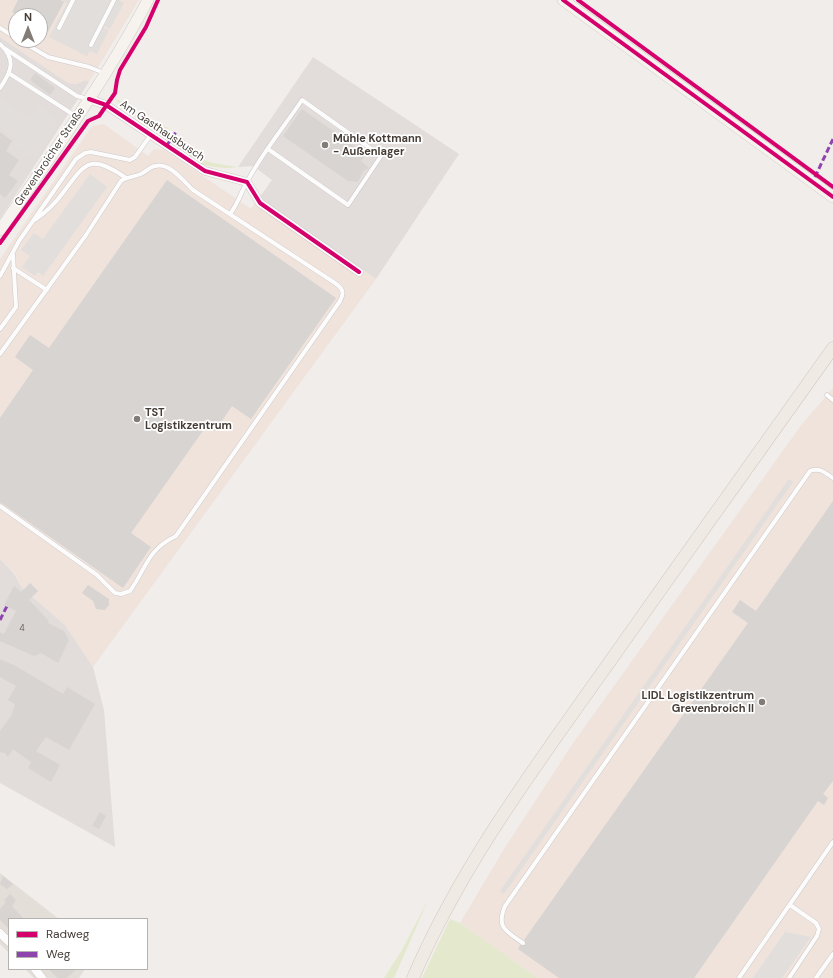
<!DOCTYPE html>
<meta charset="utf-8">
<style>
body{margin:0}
#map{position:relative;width:833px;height:978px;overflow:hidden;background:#f0edeb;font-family:"DM Sans",sans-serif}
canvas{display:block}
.legend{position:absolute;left:8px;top:918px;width:140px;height:52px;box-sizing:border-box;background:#fff;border:1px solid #b5b1af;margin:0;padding:5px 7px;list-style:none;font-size:12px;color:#463d37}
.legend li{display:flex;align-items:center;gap:8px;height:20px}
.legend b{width:20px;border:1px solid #b5b1af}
.north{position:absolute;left:8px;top:8px;width:40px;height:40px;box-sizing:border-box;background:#fff;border:1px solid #b5b1af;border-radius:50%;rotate:0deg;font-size:11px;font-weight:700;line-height:16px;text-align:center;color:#463d37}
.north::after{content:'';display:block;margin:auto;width:14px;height:18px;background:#827b76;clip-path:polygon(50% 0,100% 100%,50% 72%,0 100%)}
</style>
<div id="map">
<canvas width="833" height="978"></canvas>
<ul class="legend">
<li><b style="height:5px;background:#d6006c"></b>Radweg</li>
<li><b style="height:5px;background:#8e44ad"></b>Weg</li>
</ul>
<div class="north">N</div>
</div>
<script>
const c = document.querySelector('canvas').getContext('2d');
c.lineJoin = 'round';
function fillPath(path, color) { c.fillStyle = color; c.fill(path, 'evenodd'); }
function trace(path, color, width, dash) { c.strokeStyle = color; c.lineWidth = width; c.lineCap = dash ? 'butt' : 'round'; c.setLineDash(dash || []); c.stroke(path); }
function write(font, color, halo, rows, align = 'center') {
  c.font = font + ' "DM Sans",sans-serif'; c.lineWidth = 3.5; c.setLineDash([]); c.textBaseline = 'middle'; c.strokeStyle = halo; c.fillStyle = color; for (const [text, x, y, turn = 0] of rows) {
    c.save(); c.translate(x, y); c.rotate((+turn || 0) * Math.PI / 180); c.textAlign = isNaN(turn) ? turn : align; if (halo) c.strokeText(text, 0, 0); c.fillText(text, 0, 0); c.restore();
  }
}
const residential = new Path2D(`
 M0 873 59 919H9V953L0 944Z
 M25 969H85L79 978H34Z`);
const commercial = new Path2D(`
 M0 0H139L89 82 86 80 76 84 68 83 0 37ZM16 16H40V40H16Z
 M104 124 148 156 154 149 165 150 251 209 259 198 376 279 93 667 65 625 22 588 14 572 0 559V259L92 126Z
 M833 388V978H538L460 923 504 849 573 743 802 424Z`);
const industrial = new Path2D(`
 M0 37 68 83 76 84 86 80 89 82 0 219Z
 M313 57 459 154 376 279 259 198 272 180 253 166 238 167Z
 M0 559 13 572 22 588 65 625 93 667 104 710 115 847 0 783Z`);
const green = new Path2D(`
 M115 98 158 125 169 128 165 132 158 133 122 107Z
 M183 137C195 163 212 163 238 167 217 170 194 166 181 147Z
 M429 898 394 978H384L402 950Z
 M450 919 460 923 538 978H422Z`);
const parking = new Path2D(`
 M62 0H119L124 3 110 29 104 26V28L109 30 97 54 90 51 87 56 49 37 67 3Z
 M0 97 29 118 39 104 56 118V130L37 157 30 153 26 155 12 145 16 139 0 128Z
 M90 174 107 187 43 276 38 272 35 276 22 267 30 256 21 250 34 233 43 239Z
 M789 479 793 482 504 894 500 891Z
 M785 932 811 937 782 978H753Z`);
const building = new Path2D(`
 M18 0H60L64 2 48 32 40 27V16H19L12 12Z
 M35 73 55 88 50 95 30 80Z
 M302 109 366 154 361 161 369 168 363 171 358 182 348 181 283 136Z
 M0 132 12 141 6 151 19 160 9 175 18 181 5 198 0 194Z
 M167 180 336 298 251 419 232 406 215 431 207 425 131 533 151 547 123 588 0 502V418L33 370 15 357 30 335 49 348Z
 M833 501V781L823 794 828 798 824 805 818 801 694 978H559L518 949 520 945H526L524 940 748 623 732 612 740 600 756 611Z
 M30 583 38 591 29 600 49 621 48 623 64 631 69 640 58 663 41 653 34 656 0 641V632L4 634 16 611 4 605 14 586 21 592Z
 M88 585 109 599V605L105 610 96 609 93 601 82 593Z
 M0 659 14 665 63 694 67 687 95 704 69 750 46 737 36 751 60 765 51 782 28 768 31 762 13 749 8 757 5 753 0 752V731L11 716 15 704 8 700 16 686 0 677Z
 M100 812 106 816 99 829 92 826Z
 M3 876 13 884 7 889 0 884Z
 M10 894 16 900 12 906 24 919H9V929L0 920V909L6 902 4 900Z
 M48 969H77L67 978H58Z`);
const lane = new Path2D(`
 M0 28 16 38
 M59 28 73 0
 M19 40 48 57 89 67 104 73
 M0 44C17 60 11 72 0 88
 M91 45 114 0
 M4 48 77 96 88 99
 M10 74 77 117
 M230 214C239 202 240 194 247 182 262 153 284 127 302 100L381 156 348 205 268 149
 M35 220C46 212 54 205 62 194 85 164 88 152 126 178
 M13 268 47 290
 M0 276 19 241 76 159 85 153 91 152 130 160 135 157 150 136
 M0 329 16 307 13 255
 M0 354 86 235 121 181C127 177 134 177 141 174 146 172 149 167 155 166 170 162 184 182 193 190L335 283C342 288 345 292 340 301L176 536C147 550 147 567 130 591L121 594 115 593 97 575 0 506
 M827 395 833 400
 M523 943C506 931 496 928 505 906L810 471C820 467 825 473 833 478
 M739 978 833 842
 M789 978 817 936 819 929 816 923 790 905
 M816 978 833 954`);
const street = new Path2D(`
 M89 99 106 105 205 171 247 182 260 203 359 272
 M0 933 9 942
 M35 969 42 978`);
const secondary = new Path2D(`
 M563 0 833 197
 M0 230C52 155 105 81 148 0`);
const primary = new Path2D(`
 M413 978C460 868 532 771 601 674 678 565 756 456 833 348`);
const quiet = new Path2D(`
 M167 145 176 132
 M815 177 833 139
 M0 620 7 606`);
const cycleway = new Path2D(`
 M563 0 833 197
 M578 0 833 187
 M89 99 106 105 205 171 247 182 260 203 359 272
 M0 243 88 121 99 116 115 93 117 80 120 70 146 27 158 0`);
const markers = [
 [325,145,4,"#827b76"],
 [137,419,4,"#827b76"],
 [762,702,4,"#827b76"]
];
const numberNames = [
 ["4",22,629]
];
const streetNames = [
 ["Am Gasthausbusch",162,131,34],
 ["Grevenbroicher Straße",50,157,-56]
];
const poiNames = [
 ["Mühle Kottmann",333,139],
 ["- Außenlager",333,152],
 ["TST",145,413],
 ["Logistikzentrum",145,426],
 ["LIDL Logistikzentrum",754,696,"right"],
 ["Grevenbroich II",754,709,"right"]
];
fillPath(residential, '#e4ded9');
fillPath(commercial, '#efe3dc');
fillPath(industrial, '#e2dddb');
fillPath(green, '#e4e9cd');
fillPath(parking, '#e2dedc');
fillPath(building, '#d8d4d2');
trace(lane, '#cdc9c7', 5);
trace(street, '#cdc9c7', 9);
trace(secondary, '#d0cac4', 12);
trace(primary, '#d1c5ba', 13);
trace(lane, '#fdfcfc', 4);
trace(street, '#fdfcfc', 8);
trace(secondary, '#f6f3ef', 11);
trace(primary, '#f0eae5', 12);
trace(quiet, '#8e44ad', 3, [6, 3]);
trace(cycleway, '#d6006c', 4);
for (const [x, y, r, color] of markers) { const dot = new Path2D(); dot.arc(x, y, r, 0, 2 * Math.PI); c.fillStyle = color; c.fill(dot); trace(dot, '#fff', 1.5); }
write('9px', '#6c645f', null, numberNames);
write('11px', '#463d37', '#fff', streetNames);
write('bold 11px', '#463d37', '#fff', poiNames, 'left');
</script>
